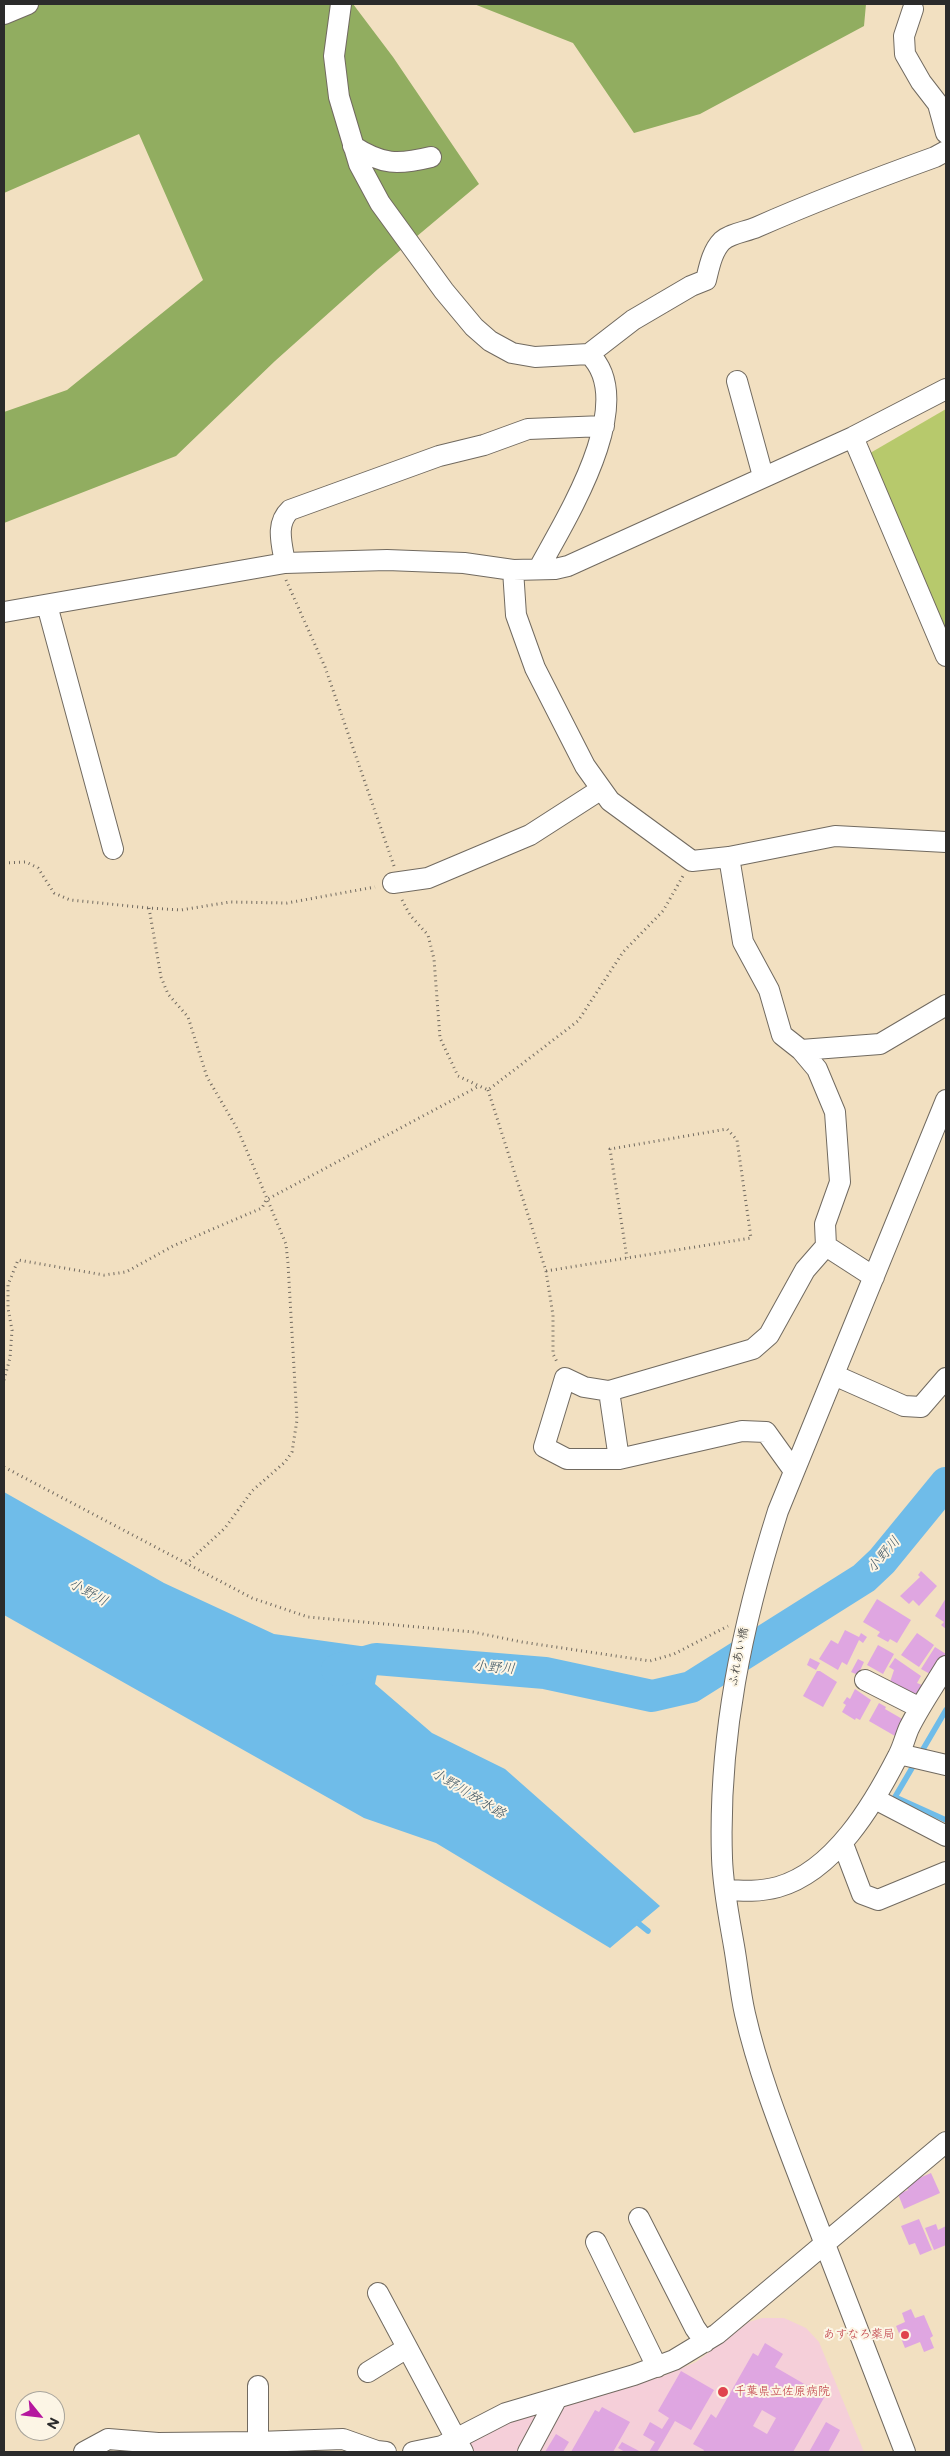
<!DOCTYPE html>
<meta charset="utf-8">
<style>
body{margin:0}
#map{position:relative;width:950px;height:2456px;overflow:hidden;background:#f2e0c1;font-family:"Balsamiq Sans",sans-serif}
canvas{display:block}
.frame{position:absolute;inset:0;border:5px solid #2b2b2b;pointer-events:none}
.north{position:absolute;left:15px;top:2391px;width:50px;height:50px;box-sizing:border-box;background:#fcf5e5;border:1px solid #a8a49b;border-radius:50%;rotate:119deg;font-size:14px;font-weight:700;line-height:20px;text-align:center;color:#2b2b2b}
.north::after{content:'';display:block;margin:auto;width:18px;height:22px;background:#b5179e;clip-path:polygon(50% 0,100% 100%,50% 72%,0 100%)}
</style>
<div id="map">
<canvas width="950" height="2456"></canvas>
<div class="frame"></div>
<div class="north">N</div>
</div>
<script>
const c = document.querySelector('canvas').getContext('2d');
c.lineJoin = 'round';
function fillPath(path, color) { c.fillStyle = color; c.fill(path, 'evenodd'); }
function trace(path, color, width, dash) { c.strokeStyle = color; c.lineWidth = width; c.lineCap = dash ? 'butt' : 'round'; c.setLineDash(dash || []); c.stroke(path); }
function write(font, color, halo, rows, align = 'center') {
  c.font = font + ' "Balsamiq Sans","Klee One",sans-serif'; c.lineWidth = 4; c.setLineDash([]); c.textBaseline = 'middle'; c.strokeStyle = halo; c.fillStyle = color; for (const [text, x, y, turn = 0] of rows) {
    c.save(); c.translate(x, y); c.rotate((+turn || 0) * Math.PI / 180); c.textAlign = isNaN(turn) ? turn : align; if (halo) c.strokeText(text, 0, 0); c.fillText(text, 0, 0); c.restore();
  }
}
const built = new Path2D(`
 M762 2318H784L806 2328 819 2342 864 2452H469L466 2446 507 2420 661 2377 696 2362 749 2322Z`);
const green = new Path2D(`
 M946 409V645L865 456Z`);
const forest = new Path2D(`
 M4 4H353L393 57 479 184 378 269 275 361 176 456 4 523V412L67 390 203 280 139 134 4 193Z
 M474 4H866L864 26 700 114 634 133 573 43Z`);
const water = new Path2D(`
 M4 1492 164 1583 274 1634 382 1649 375 1684 432 1733 505 1769 660 1906 610 1948 436 1843 364 1818 4 1615Z`);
const stream = new Path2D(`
 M946 1710 895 1797 946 1820
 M633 1919 648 1931`);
const river = new Path2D(`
 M337 1670 376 1659 545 1673 652 1696 691 1687 864 1578 882 1561 946 1483`);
const building = new Path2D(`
 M921 1571 937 1586 919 1606 913 1600 909 1604 900 1596 920 1577 918 1575Z
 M946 1598V1629L941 1625 944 1622 935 1616Z
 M877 1599 911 1620 897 1643 890 1639 888 1642 877 1636 880 1632 863 1622Z
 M845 1630 859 1637 861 1633 867 1637 863 1643 859 1640 847 1665 842 1662 838 1670 819 1659 831 1640 838 1644Z
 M917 1633 934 1645 919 1667 901 1655Z
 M878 1645 894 1654 883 1674 867 1665Z
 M935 1647 946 1654 932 1675 921 1669Z
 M810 1658 820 1663 816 1670 807 1665Z
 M895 1658 921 1676 917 1683 922 1685 914 1700 889 1685 894 1670 889 1667Z
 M858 1659 864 1662 858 1675 851 1672Z
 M817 1671H820L837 1682 823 1707 803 1696Z
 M855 1689 871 1700 860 1720 856 1718 855 1720 842 1712 846 1705 843 1703 847 1697 850 1699Z
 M879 1703 886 1707 885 1709 904 1720 895 1736 869 1721Z
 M931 2173 940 2193 904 2209 898 2194 908 2190 905 2184Z
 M919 2219 932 2250 920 2255 915 2243 909 2245 901 2226Z
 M936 2224 938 2230 946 2226V2245L934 2250 925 2228Z
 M911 2309 915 2318 924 2315 933 2336 930 2338 934 2348 924 2352 920 2342 905 2348 896 2326 905 2322 902 2313Z
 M765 2343 783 2354 775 2367 825 2396 793 2452H703L704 2450 693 2444 711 2414 716 2418 753 2353 758 2356ZM762 2410 776 2418 767 2434 753 2426Z
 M681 2371 714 2390 691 2430 675 2421 657 2452H649L655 2442 643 2435 650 2422 662 2429 669 2418 658 2411Z
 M602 2407 630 2422 613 2452H571L595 2410 599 2412Z
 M826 2422 840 2430 828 2452H809Z
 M556 2434 569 2442 563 2452H545Z
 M622 2442 641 2452H625L618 2448Z`);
const path = new Path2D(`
 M286 580 325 667 394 866
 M4 863 26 862 38 868 54 893 70 900 149 908 181 910 230 902 287 903 375 887
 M402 900 410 915 428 935 434 959 440 1038 458 1076 488 1090 578 1021 623 952 663 911 683 876
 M149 908 161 977 168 994 188 1017 207 1077 238 1130 276 1220 286 1244 288 1264 297 1420 292 1452 285 1462 252 1491 225 1528 186 1564
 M488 1090 546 1271 553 1315V1354L557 1362
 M546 1271 751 1238 737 1140 727 1129 610 1149 627 1258
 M4 1380 10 1358 12 1330 8 1308V1285L18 1260 104 1275 126 1272 173 1246 262 1208 266 1200 479 1086
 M4 1467 252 1598 308 1617 473 1632 522 1642 650 1661 674 1654 728 1626`);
const minor = new Path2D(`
 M341 4 334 56 339 97 359 164 380 203 444 291 474 327 490 341 512 353 535 357 589 354 633 320 691 286 706 280C709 268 712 251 722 241 731 233 746 232 757 227 816 201 874 179 935 157L946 151
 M913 9 904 36 905 54 921 82 938 104 946 133
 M4 14 28 4
 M353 146C382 165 398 165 431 157
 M737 381 763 476
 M853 437 946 656
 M285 563C282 544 275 524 290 510L439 456 484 445 528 429 604 426
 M539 568C565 520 640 402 589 354
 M513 570 516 615 535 668 585 766 610 801 692 861 729 857 835 836 946 842
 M47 605 113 849
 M4 612 285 563 387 560 464 563 513 570 555 569 568 566 853 437 946 389
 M729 857 743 942 769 990 782 1035 801 1050 817 1069 835 1112 840 1182 825 1224 826 1246
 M393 883 428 878 530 835 600 790
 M801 1050 880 1044 946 1005
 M834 1375 904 1406 921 1407 946 1378
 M609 1391 619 1459
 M794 1471 766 1432 742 1431 619 1459H567L544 1447 565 1378 584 1387 609 1391 753 1349 769 1335 805 1270 826 1246 874 1277
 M865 1680 920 1708
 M899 1754 946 1765
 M875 1799 946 1836
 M843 1844 862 1894 878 1900 946 1872
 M725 1890C743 1891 760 1892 778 1887 834 1871 873 1805 898 1756 903 1747 905 1737 909 1728 920 1706 934 1686 946 1666
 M639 2218 695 2328 705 2342
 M596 2242 657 2367
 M378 2293 463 2452
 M368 2372 407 2348
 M258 2442V2386
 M84 2452 108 2439 158 2443 258 2442 343 2439 377 2451 386 2452
 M413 2452 442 2446 506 2413 634 2375 674 2360 717 2334 946 2142
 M528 2452 557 2398
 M905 2452C871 2362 835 2272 801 2182 780 2127 758 2071 745 2014 740 1992 738 1969 734 1946 729 1917 723 1888 722 1858 718 1738 742 1625 778 1511L946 1100`);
const markers = [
 [905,2335,5,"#e0444e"],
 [723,2392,6,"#e0444e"]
];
const streetNames = [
 ["ふれあい橋",739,1657,-79]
];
const healthNames = [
 ["あすなろ薬局",895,2335],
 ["千葉県立佐原病院",734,2392,"left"]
];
const waterNames = [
 ["小野川",884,1555,-49],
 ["小野川",88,1593,28],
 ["小野川",494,1668,5],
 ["小野川放水路",468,1794,31]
];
fillPath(built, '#f5cfd9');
fillPath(green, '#b7c96c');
fillPath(forest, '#91ad60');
fillPath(water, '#6fbce9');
trace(stream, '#6fbce9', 5.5);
trace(river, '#6fbce9', 32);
fillPath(building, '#dfa6e1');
trace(minor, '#716a60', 22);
trace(path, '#716a60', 3, [1, 4]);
trace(minor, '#fff', 20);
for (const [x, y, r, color] of markers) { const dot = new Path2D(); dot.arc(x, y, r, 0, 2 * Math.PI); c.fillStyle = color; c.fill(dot); trace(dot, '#fcf5e5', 2); }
write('12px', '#2b2b2b', '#fcf5e5', streetNames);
write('12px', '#be3a42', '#fcf5e5', healthNames, 'right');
write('italic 14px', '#3f5664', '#fcf5e5', waterNames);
</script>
